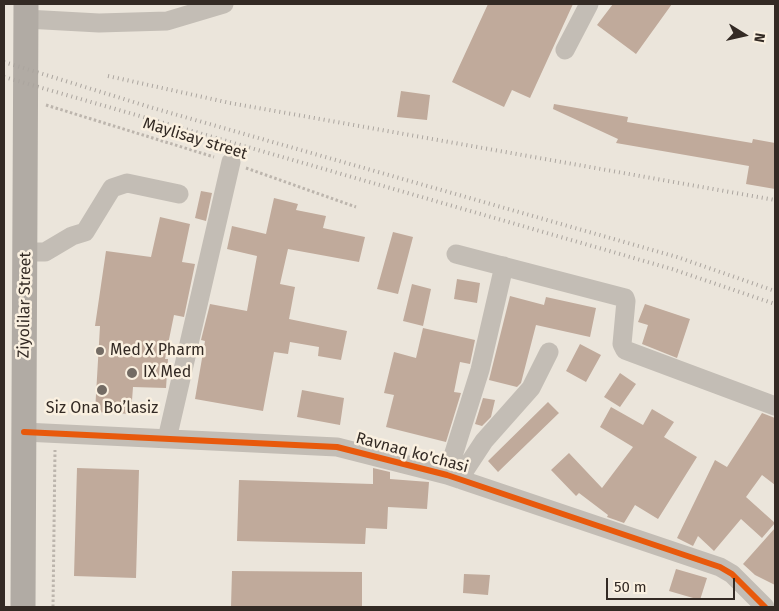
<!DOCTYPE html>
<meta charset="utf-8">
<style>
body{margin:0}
#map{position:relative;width:779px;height:611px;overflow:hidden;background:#ebe5db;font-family:"Fira Sans",sans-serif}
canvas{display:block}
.frame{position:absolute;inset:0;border:5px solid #332a24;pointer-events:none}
.north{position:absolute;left:719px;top:10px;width:50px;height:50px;-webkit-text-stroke:4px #faf0e0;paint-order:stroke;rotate:100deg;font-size:14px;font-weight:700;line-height:20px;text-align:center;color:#332a24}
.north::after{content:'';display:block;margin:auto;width:18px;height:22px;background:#332a24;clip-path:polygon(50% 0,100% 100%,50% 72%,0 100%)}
.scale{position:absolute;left:606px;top:578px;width:129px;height:22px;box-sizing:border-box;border:2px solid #332a24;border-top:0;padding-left:6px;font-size:15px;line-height:18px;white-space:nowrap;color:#332a24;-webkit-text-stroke:4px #faf0e0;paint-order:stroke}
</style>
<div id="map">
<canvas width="779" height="611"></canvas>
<div class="frame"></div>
<div class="north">N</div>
<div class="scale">50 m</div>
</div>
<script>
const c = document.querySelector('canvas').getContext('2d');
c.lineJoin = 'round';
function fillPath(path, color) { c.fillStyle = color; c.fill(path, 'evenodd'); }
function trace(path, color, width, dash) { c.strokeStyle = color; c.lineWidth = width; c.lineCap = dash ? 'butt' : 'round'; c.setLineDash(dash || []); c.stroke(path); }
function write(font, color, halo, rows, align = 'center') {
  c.font = font + ' "Fira Sans",sans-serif'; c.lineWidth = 5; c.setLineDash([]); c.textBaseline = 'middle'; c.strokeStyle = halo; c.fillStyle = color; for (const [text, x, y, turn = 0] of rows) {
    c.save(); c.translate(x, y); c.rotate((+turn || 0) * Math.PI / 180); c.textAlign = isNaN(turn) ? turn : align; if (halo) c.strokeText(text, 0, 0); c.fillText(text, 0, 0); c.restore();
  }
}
const building = new Path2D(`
 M488 4H573L530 98 512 90 504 107 452 82Z
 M613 4H672L636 54 597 25Z
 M401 91 430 95 427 120 397 117Z
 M554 104 628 117 627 122 752 143 753 139 775 143V189L746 184 749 166 616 143 618 139 553 109Z
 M201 191 212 193 206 221 195 218Z
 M274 198 298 204 296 210 326 216 323 228 365 237 359 262 288 249 280 284 295 287 289 319 347 331 341 360 318 356 319 347 290 342 288 354 274 352 263 411 195 399 205 341 201 340 210 304 247 311 257 256 227 249 232 226 266 234Z
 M160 217 190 224 182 262 195 264 184 317 174 315 165 359H168L166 388 133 387 131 414 95 412 100 326H95L106 251 151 257Z
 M393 232 413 237 398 294 377 289Z
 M457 279 480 283 477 303 454 299Z
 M412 284 431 289 423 326 403 321Z
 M510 296 544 305 546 297 596 308 590 337 536 325 521 383 517 387 489 380Z
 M645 304 690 319 677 358 642 344 648 325 638 322Z
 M423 328 475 340 470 364 460 362 454 392 461 393 446 442 386 427 394 395 384 393 394 352 416 358Z
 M580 344 601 355 586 382 566 371Z
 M620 373 636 384 620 407 604 397Z
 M302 390 344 398 340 425 297 417Z
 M483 398 495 400 491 417 482 426 475 424Z
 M548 402 559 413 498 472 488 461Z
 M611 407 643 425 652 409 674 422 664 437 697 457 658 519 635 505 624 523 607 517 608 515 579 493 576 496 551 470 569 453 602 488 633 447 600 427Z
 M762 413 775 418V485L762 475 746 497 775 523 762 538 741 519 714 551 698 536 693 546 677 538 715 460 727 467Z
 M77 468 139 470 136 578 74 576Z
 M373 468 390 472V479L429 482 427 509 388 507 387 529 366 528 365 544 237 541 239 480 373 484Z
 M775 528V585L755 575 743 564Z
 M676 569 707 578 700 600 669 591Z
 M232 571 362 572V607H231Z
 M464 574 490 575 488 595 463 593Z`);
const path = new Path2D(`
 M46 105 214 157
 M246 168 356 207
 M53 607 55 450`);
const minor = new Path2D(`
 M26 19 99 23 167 21 224 4
 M565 50 589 4
 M26 252H45L72 236 85 232 112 188 127 183 179 194
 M456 254 625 298 626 301 622 344 625 350 775 406
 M24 432 337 447 447 475 720 567 732 574 765 607
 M167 439 231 162
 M447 475 480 370 504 266
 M459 479 484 441 531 388 549 352`);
const major = new Path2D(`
 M23 607 26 4`);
const rail = new Path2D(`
 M4 62 153 108 677 257 775 291
 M108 76 230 103 775 200
 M4 77 672 269 775 304`);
const cycleway = new Path2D(`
 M24 432 337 447 447 475 720 567 732 574 765 607`);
const markers = [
 [100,351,5,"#736b64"],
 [132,373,6,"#736b64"],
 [102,390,6,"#736b64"]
];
const streetNames = [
 ["Maylisay street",195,139,17],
 ["Ziyolilar Street",25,305,-89],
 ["Ravnaq ko'chasi",412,453,15]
];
const poiNames = [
 ["Med X Pharm",110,351],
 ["IX Med",143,373],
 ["Siz Ona Bo’lasiz",102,409,"center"]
];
fillPath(building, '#c0aa9b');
trace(path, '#bcb5ad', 3, [2.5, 2.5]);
trace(minor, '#c3bdb5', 19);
trace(major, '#b1aba4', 25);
trace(rail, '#aba59f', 4, [1, 4]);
trace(cycleway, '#e8590c', 6);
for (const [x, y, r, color] of markers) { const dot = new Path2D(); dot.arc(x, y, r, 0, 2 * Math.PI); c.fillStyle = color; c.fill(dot); trace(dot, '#faf0e0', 2); }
write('16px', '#332a24', '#faf0e0', streetNames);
write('16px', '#332a24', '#faf0e0', poiNames, 'left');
</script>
